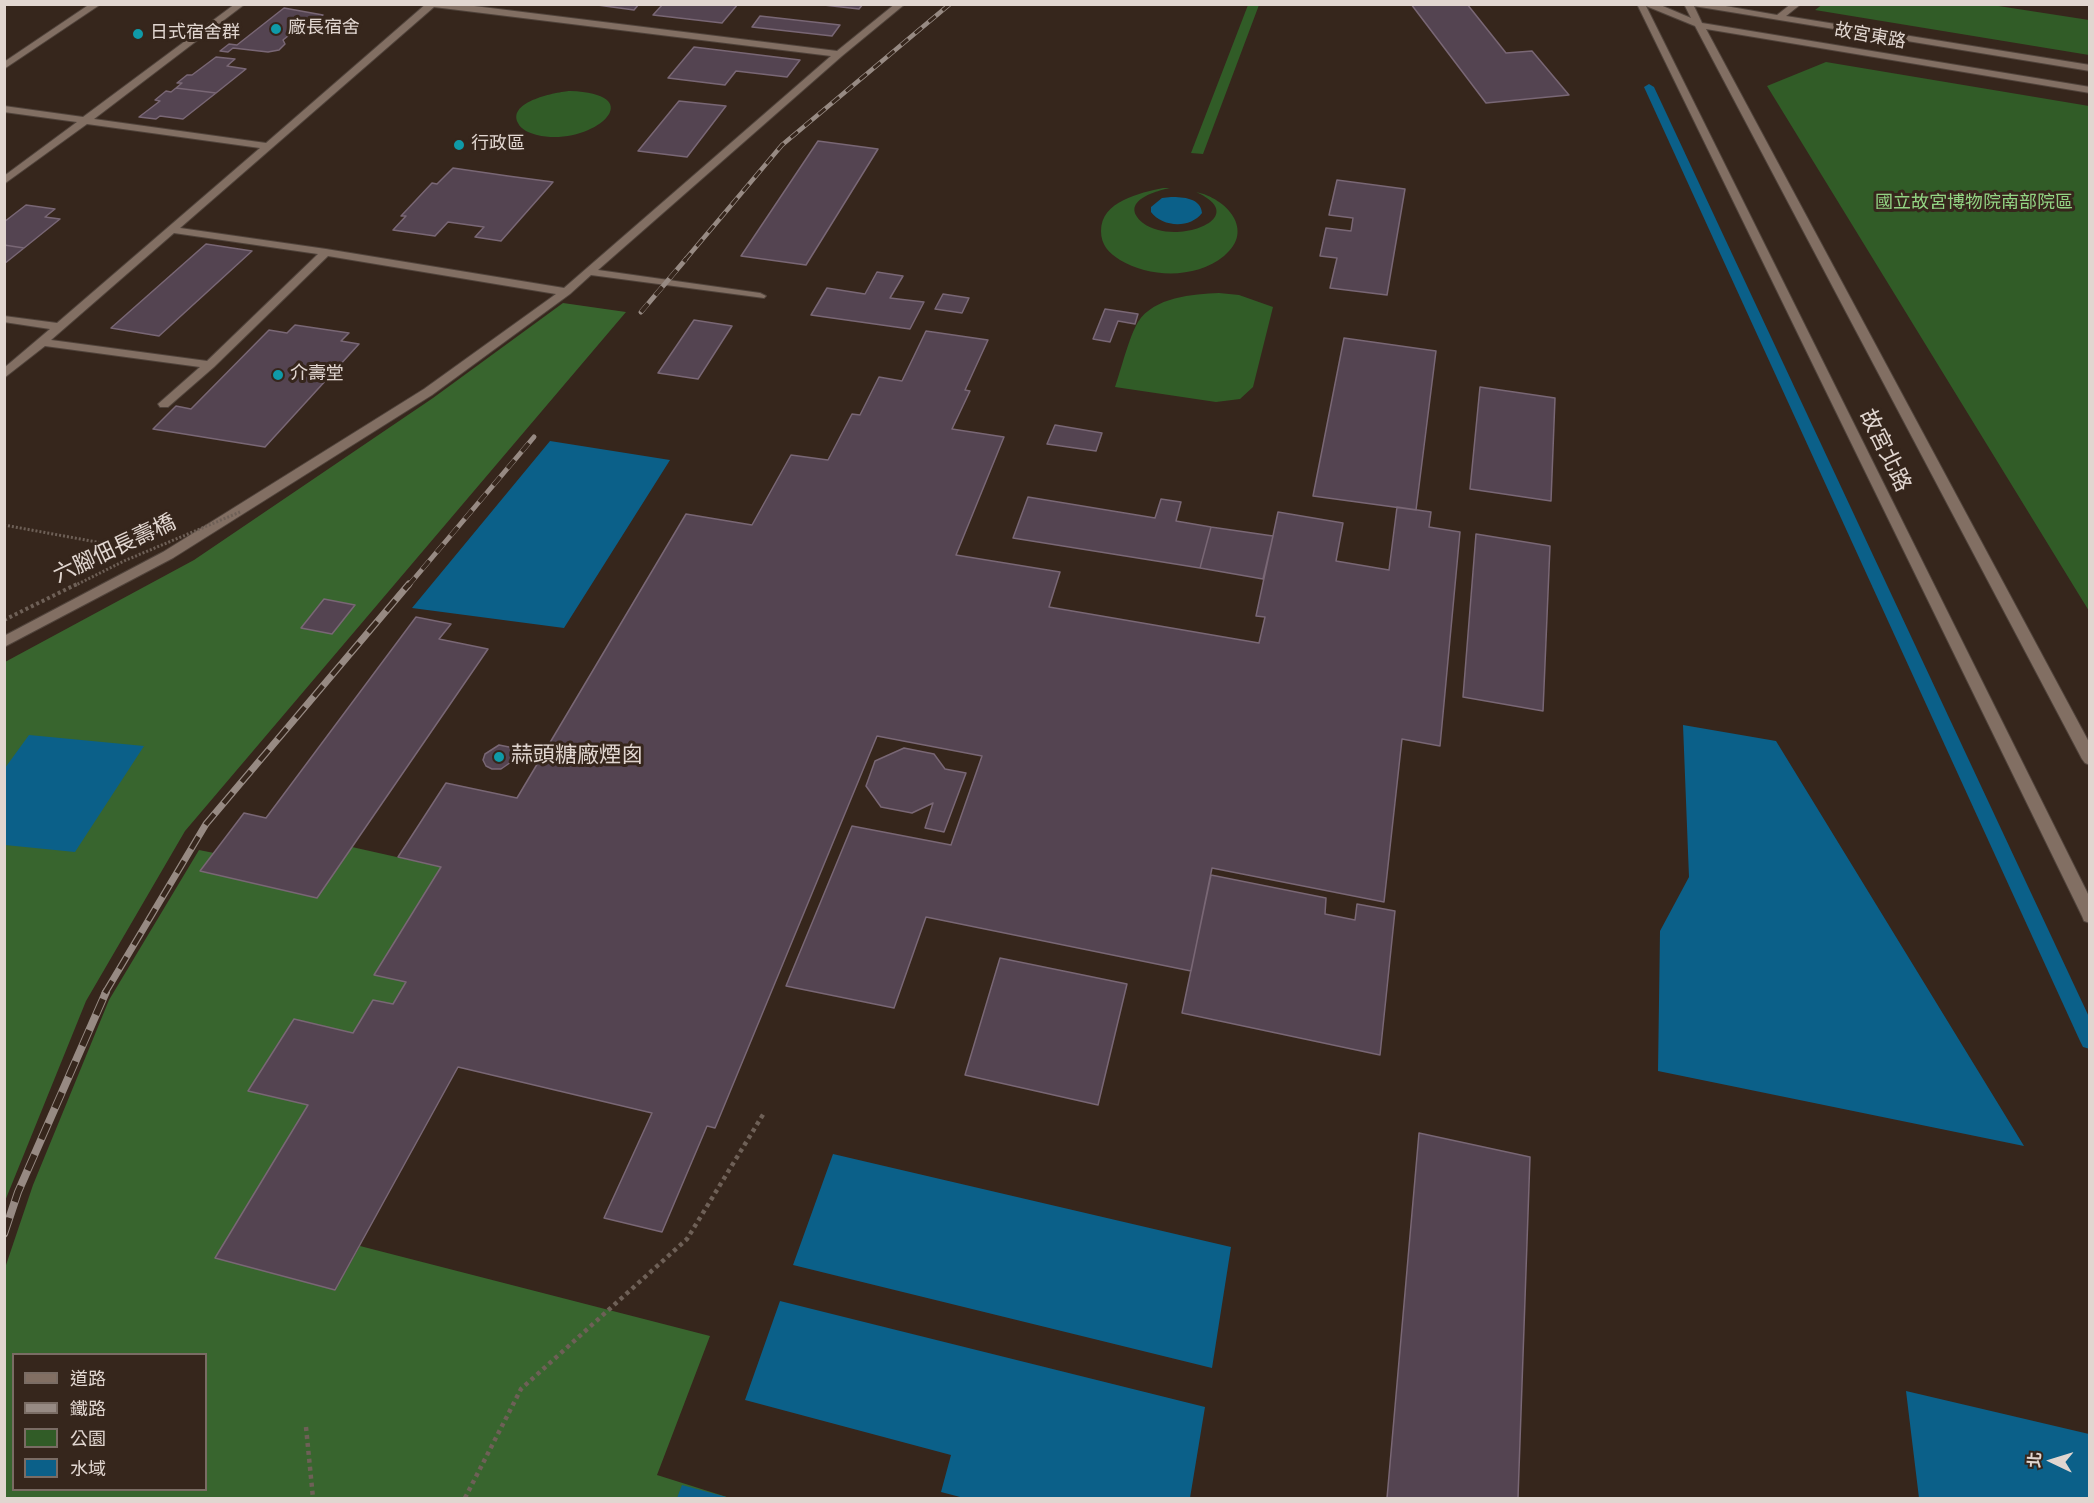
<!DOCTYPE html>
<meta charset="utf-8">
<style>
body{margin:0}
#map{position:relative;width:2094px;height:1503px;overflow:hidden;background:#36261c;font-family:"Titillium Web","Noto Sans TC",sans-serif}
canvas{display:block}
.frame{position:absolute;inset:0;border:6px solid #e1d6d0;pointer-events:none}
.legend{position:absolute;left:12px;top:1353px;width:195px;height:138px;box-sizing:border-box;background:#36261c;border:2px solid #7a6c64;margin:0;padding:8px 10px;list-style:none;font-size:18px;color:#e1d6d0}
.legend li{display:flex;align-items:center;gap:12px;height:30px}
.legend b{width:30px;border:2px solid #7a6c64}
.north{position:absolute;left:2022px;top:1431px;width:60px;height:60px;-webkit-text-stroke:4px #36261c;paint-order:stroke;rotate:274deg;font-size:16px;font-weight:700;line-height:24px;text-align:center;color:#e1d6d0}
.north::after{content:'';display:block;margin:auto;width:21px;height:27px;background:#e1d6d0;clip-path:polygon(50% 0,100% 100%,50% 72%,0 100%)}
</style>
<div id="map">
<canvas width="2094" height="1503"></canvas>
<div class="frame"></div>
<ul class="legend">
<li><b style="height:8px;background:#826f63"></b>道路</li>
<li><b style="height:8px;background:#978a83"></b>鐵路</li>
<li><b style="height:16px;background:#315c27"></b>公園</li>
<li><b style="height:16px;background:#0b6089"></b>水域</li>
</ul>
<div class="north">北</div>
</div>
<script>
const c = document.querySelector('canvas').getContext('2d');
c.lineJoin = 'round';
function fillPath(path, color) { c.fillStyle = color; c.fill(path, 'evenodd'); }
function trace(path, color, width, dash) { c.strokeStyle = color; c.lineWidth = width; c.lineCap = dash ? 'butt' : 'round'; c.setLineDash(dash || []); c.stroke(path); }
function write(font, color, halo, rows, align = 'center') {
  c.font = font + ' "Titillium Web","Noto Sans TC",sans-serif'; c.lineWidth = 6; c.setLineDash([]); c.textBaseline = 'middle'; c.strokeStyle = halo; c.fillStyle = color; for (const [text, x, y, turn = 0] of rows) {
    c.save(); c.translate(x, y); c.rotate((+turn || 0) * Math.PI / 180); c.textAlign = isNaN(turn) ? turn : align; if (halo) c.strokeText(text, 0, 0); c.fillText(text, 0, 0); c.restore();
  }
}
const green = new Path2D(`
 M1823 4 1992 5 2089 20V55L1815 10Z
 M1248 5H1259L1203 154 1191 153Z
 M1826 62 2089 106V611L1767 86Z
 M570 91C654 94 591 148 537 135 530 133 521 130 518 123 507 101 557 92 570 91Z
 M1163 188H1170C1155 191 1118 202 1143 223 1174 247 1254 218 1196 192 1226 198 1256 230 1224 256 1196 279 1150 278 1120 260 1109 253 1101 245 1101 231 1101 201 1140 193 1163 188Z
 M1219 293 1239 295 1273 307 1253 387 1240 399 1216 402 1115 387C1121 370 1129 337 1138 322 1154 297 1193 294 1219 293Z`);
const forest = new Path2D(`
 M563 303 626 312 185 831 86 1001 5 1201V662L194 560 433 398Z
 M352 847 441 867 375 974 406 982 393 1004 373 1000 353 1033 294 1019 308 1105 216 1258 335 1290 360 1246 710 1336 657 1475 730 1498H5V1268L33 1185 109 1000 199 850 214 853 201 871 317 898ZM14 1354H206V1490H14Z`);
const water = new Path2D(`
 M1171 197C1183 197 1201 198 1202 213 1190 229 1162 227 1151 212V207L1162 198Z
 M550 441 670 460 564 628 412 608Z
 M1683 725 1776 741 2024 1146 1658 1071 1660 931 1689 877Z
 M29 735 144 746 75 852 5 845V768Z
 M833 1154 1231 1247 1212 1368 793 1265Z
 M780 1301 1205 1407 1190 1498H964L941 1492 951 1455 745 1400Z
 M1906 1391 2089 1434V1498H1919Z
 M682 1485 730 1498H677Z`);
const stream = new Path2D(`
 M1649 84 1654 87 2090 1019V1049L2083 1047 2080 1041 1644 87Z`);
const building = new Path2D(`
 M590 4H639L634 10Z
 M663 4H738L722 23 653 15Z
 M815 4H863L859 9Z
 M1411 4H1467L1506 53 1532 51 1569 95 1486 103Z
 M284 8 323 15 318 19 310 18 283 40 285 44 279 50 268 52 233 48 228 52 220 51 229 44 237 45Z
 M760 16 840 25 832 36 752 27Z
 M694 47 800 60 787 77 736 71 725 85 668 78Z
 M216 57 235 59 227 66 246 69 216 93 176 88 182 83H177L187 75H192Z
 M176 88 216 93 183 119 160 116 156 119 139 117 160 101 155 100 166 91 171 92Z
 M679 101 726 106 687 157 638 151Z
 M818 141 878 149 806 265 741 256Z
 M453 168 508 176 553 182 501 241 475 237 484 227 448 222 435 236 393 230 406 216H401L432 183 437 184Z
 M1337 180 1405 189 1387 295 1330 288 1337 258 1320 256 1326 228 1351 231 1353 218 1329 215Z
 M26 205 55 209 45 217 60 219 24 248 4 245V222Z
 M206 244 252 251 159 336 111 328Z
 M4 245 24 248 4 264Z
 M877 272 903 276 890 298 924 302 910 329 811 315 827 288 865 294Z
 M943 294 969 298 962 313 935 309Z
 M1105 309 1138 314 1135 324 1118 321 1110 342 1093 339Z
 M694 320 732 326 698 379 658 373Z
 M295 325 349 333 341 341 359 344 265 447 153 429 176 406 191 409 269 330 287 333Z
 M926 331 988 340 965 390 970 391 952 429 1004 437 956 555 1060 572 1049 607 1259 643 1265 617 1256 616 1278 512 1343 523 1336 561 1389 570 1397 507 1431 512 1429 527 1460 532 1440 746 1402 739 1384 902 1212 868 1191 971 926 917 894 1008 786 986 852 826 951 845 982 756 877 736 715 1128 707 1126 662 1232 604 1218 652 1113 458 1067 335 1290 215 1258 308 1105 248 1091 294 1019 353 1033 373 1000 393 1004 406 982 374 975 441 867 398 857 446 783 517 798 686 514 752 525 791 455 828 460 852 414 860 415 879 377 902 381Z
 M1344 338 1436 351 1416 510 1313 496Z
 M1480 387 1555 398 1551 501 1470 489Z
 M1055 425 1102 433 1096 451 1047 444Z
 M1028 497 1155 518 1161 499 1181 502 1176 521 1211 527 1200 568 1013 538Z
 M1211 527 1273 536 1263 579 1200 568Z
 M1476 534 1550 546 1543 711 1463 697Z
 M324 599 355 605 332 634 301 628Z
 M416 617 451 624 439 639 488 649 317 898 200 871 244 813 266 818Z
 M499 745 514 748 516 754 514 760 501 769H492L486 766 483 760 485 754Z
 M904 748 934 754 945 769 966 773 944 832 925 828 933 803 912 813 881 807 866 786 875 761Z
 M1211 875 1326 898 1325 914 1355 920 1357 904 1395 911 1380 1055 1182 1013Z
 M1000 958 1127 984 1098 1105 965 1075Z
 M1419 1133 1530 1157 1518 1498H1387Z`);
const pathFar1 = new Path2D(`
 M4 525 113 545`);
const path = new Path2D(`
 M306 1427 313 1498
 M465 1498 521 1389 687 1239 764 1113`);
const minor = new Path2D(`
 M90 4H101L4 69V62Z
 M235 4H245L94 119 266 143 426 4H458L837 51 895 4H905L842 56 598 270 760 293 766 296 764 298 591 275 570 294 432 395 173 558 4 647V636L163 552 424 389 556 294 328 256 214 367 168 407H160L158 404 200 367 45 346 4 378V368L50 329 4 322V316L57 323 260 148 87 124 4 184V176L77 122 4 112V106L83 117ZM434 7 831 56 564 288 326 249 180 228ZM174 233 318 254 207 361 51 340Z
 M1637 4H1658L1691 18 1684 4H1714L1777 15 1791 4H1801L1786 16 2090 65V71L1694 6 1702 23 2090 87V93L1706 29 2090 744V765L2085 763 2082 759 1695 26 1646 6 2090 898V923L2084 921 2082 916Z`);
const railFar3 = new Path2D(`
 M685 260 782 145 950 4`);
const railFar2 = new Path2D(`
 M641 312 686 259
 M408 586 534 437`);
const railFar1 = new Path2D(`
 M105 993 206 824 409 584`);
const rail = new Path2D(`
 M4 1234 18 1192 106 992`);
const pathBridgeFar1 = new Path2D(`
 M74 586 124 561 240 512`);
const pathBridge = new Path2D(`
 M4 620 77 584`);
const markers = [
 [276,29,6,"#0f9aa8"],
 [138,34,6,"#0f9aa8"],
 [459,145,6,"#0f9aa8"],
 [278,375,6,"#0f9aa8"],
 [499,757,6,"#0f9aa8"]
];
const farPoinames = [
 ["廠長宿舍",288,29],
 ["日式宿舍群",150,34],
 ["行政區",471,145],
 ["介壽堂",290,375]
];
const farStreetnames = [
 ["故宮東路",1870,37,10]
];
const farParknames = [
 ["國立故宮博物院南部院區",1974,204]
];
const streetNames = [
 ["故宮北路",1884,451,64],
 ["六腳佃長壽橋",115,550,-25]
];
const poiNames = [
 ["蒜頭糖廠煙囪",511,757]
];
fillPath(green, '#315c27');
fillPath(forest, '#38652e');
fillPath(water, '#0b6089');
fillPath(stream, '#0b6089');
fillPath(building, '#544451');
trace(building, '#796775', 1.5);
trace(minor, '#50433b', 2);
trace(pathFar1, '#6e6057', 3, [2, 2]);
trace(path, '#6e6057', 4.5, [4, 4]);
fillPath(minor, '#826f63');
trace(railFar3, '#978a83', 4.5);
trace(railFar2, '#978a83', 5);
trace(railFar1, '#978a83', 7);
trace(rail, '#978a83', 8);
trace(railFar3, '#36261c', 3, [9]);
trace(railFar2, '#36261c', 4, [11]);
trace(railFar1, '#36261c', 4.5, [14]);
trace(rail, '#36261c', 6, [17]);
trace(pathBridgeFar1, '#6e6057', 3, [2, 2]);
trace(pathBridge, '#6e6057', 4, [3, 3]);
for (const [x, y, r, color] of markers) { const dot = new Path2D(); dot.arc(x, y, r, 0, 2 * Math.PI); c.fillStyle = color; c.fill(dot); trace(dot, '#36261c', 2); }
write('18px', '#e1d6d0', '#36261c', farPoinames, 'left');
write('18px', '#e1d6d0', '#36261c', farStreetnames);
write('18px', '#92d383', '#36261c', farParknames);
write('22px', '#e1d6d0', '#36261c', streetNames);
write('22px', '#e1d6d0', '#36261c', poiNames, 'left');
</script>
